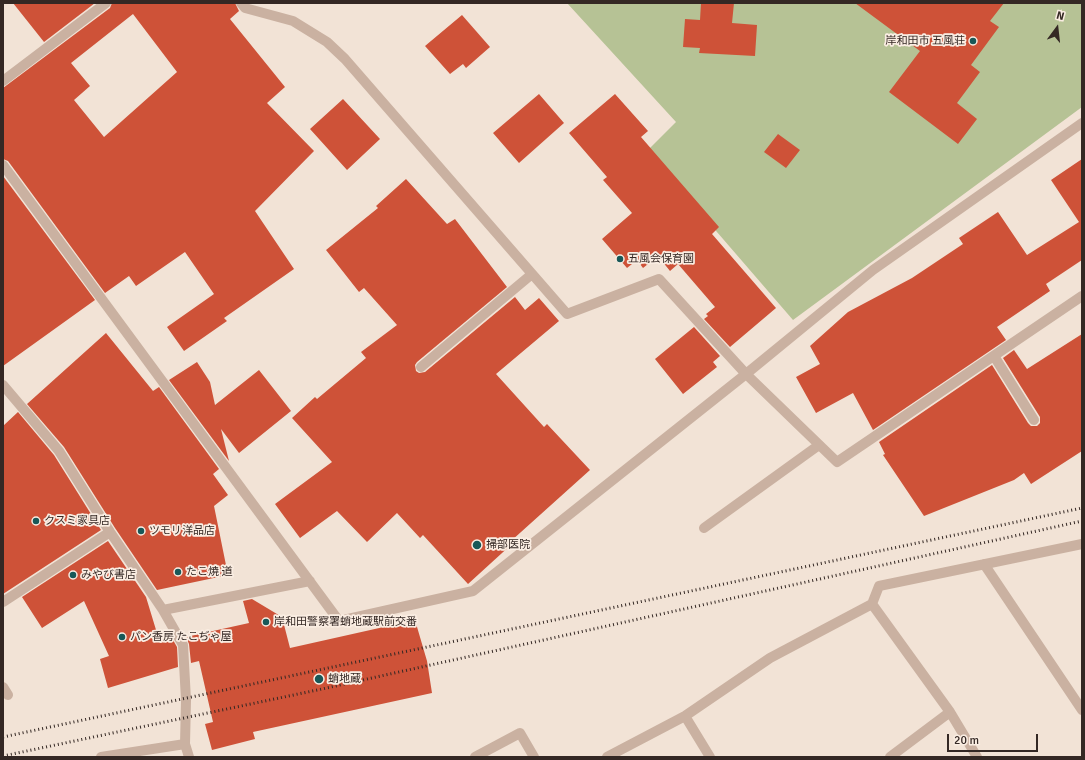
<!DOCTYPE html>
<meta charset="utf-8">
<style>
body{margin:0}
#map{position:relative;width:1085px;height:760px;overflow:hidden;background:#f2e3d6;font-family:Signika,sans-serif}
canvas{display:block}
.frame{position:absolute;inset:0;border:4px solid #342824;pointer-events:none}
.north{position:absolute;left:1037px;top:8px;width:40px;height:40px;-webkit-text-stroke:3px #faede2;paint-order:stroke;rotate:15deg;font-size:11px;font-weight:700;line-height:16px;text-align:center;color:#342824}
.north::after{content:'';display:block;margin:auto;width:14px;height:18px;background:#342824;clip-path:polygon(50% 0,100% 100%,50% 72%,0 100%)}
.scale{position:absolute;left:947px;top:734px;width:91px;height:18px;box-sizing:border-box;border:2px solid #342824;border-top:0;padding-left:5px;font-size:12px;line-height:14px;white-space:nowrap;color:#342824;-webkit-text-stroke:3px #faede2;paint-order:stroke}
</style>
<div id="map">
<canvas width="1085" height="760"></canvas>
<div class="frame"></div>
<div class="north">N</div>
<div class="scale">20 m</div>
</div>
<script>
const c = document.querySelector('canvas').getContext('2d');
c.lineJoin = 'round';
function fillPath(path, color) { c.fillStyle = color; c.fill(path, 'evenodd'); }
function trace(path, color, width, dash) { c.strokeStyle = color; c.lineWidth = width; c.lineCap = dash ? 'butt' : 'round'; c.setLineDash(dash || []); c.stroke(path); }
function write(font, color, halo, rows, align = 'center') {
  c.font = font + ' Signika,"Noto Sans JP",sans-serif'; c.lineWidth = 3.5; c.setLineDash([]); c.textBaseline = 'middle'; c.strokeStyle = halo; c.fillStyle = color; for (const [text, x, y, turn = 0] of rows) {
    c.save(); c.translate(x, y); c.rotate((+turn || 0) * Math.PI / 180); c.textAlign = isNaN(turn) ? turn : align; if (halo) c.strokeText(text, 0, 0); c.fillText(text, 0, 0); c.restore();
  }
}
const green = new Path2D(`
 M567 3H1082V107L793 320 647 151 676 122Z`);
const building = new Path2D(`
 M13 3H95L44 42Z
 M112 3H235L239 11 230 19 285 87 267 103 314 151 255 211 294 269 224 318 227 321 184 351 167 327 214 294 185 252 136 286 129 276 105 293 8 161 3 159V88L110 8ZM133 14 177 72 104 137 74 100 90 86 71 63Z
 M701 3H734L732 23 757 25 755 56 699 53 700 48 683 47 685 19 700 20Z
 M855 3H1004L990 21 999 27 971 65 980 72 957 103 977 119 958 144 889 92 920 51Z
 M462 15 490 47 466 68 463 64 450 74 425 46Z
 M539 94 564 123 519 163 493 133Z
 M615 94 648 131 641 137 719 227 712 234 776 308 730 347 704 319 708 316 706 314 715 307 678 264 670 271 658 256 643 268 637 260 627 268 602 239 632 213 603 180 607 177 569 133Z
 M343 99 380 139 347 170 310 129Z
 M778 134 800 150 786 168 764 152Z
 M1082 159V260L1046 284 1050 291 997 327 1006 340 873 430 853 393 816 413 796 377 820 364 810 346 848 312 912 278 963 244 959 238 998 212 1027 255 1079 222 1051 180Z
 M3 176 95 300 3 366Z
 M406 179 447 224 455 219 507 287 417 362 415 365 416 371 419 373 425 372 515 297 525 310 539 298 559 321 496 374 544 427 547 424 590 470 511 541 513 543 468 584 423 535 420 538 397 513 367 542 337 511 300 538 275 504 332 462 292 418 315 397 317 399 366 358 361 352 397 325 364 288 359 292 326 250 378 208 376 206Z
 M694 327 720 356 713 362 717 367 683 394 655 359Z
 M106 333 153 391 159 387 219 469 213 474 228 495 214 506 228 575 157 590 115 528 64 447 27 404Z
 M1082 334V451L1031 484 1024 473 1014 480 924 516 883 455 885 454 879 442 992 365 1028 423 1031 426H1037L1040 423V417L1003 358 1014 350 1027 369Z
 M197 362 210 382 215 405 259 370 291 411 239 453 221 429 229 461 169 380Z
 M18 412 54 455 101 530 3 594V426Z
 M108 541 146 597 160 643 173 640 177 647 178 667 108 688 100 659 109 656 84 601 42 628 22 597Z
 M252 599 282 617 290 648 415 620 427 661 432 693 253 732 255 739 212 750 205 724 213 722 199 661 191 663 189 644 186 637 249 623 243 601Z`);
const minor = new Path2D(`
 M241 3 245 8 293 21 327 42 345 59 567 314 659 279 746 374 837 462 1082 296
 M3 81 106 3
 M3 165 339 621 473 591 746 374 873 270 1082 123
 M994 356 1034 420
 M421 367 532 274
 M3 385 59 451 110 532 163 610 183 645 186 700 185 744 189 757
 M704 528 819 445
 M984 564 1082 710
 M3 602 110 532
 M163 610 310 581
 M3 687 8 695
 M685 716 710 757
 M101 757 185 744
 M475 757 520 733 534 757
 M607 757 685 716 770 658 872 604
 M890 757 950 712
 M977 757 950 712 872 604 879 586 1082 544`);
const rail = new Path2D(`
 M3 737 1082 508
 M3 756 322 689 1082 521`);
const markers = [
 [973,41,4,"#185858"],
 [620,259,4,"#185858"],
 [36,521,4,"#185858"],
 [141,531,4,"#185858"],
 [477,545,5,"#185858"],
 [178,572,4,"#185858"],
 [73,575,4,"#185858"],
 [266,622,4,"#185858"],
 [122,637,4,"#185858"],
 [319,679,5,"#185858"]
];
const poiNames = [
 ["岸和田市 五風荘",965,41,"right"],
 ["五風会保育園",628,259],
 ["クスミ家具店",44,521],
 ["ツモリ洋品店",149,531],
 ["掃部医院",486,545],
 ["たこ焼 道",186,572],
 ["みやび書店",81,575],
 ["岸和田警察署蛸地蔵駅前交番",274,622],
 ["パン香房 たこぢゃ屋",130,637],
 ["蛸地蔵",328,679]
];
fillPath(green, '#b6c295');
fillPath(building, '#ce5238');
trace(minor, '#cab1a1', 10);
trace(rail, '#342824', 3, [1, 3]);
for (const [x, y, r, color] of markers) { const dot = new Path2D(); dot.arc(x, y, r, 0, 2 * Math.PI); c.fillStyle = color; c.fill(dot); trace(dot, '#faede2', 1.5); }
write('11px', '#342824', '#faede2', poiNames, 'left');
</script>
